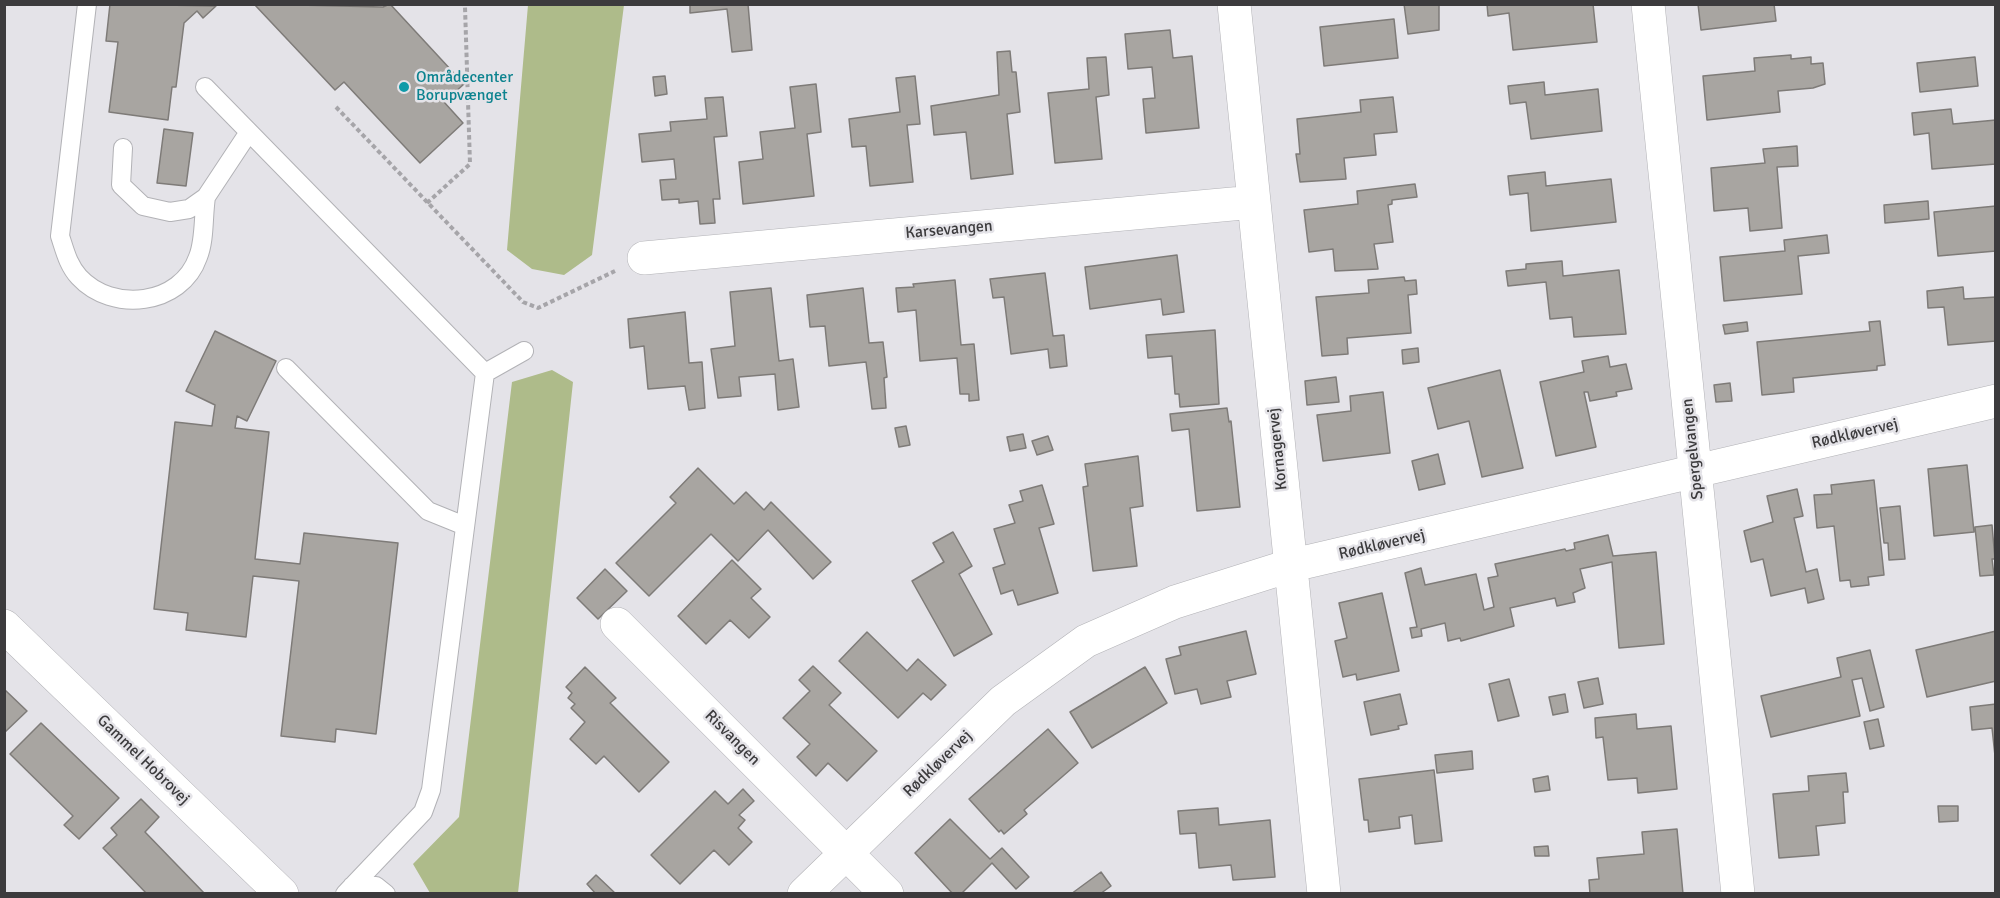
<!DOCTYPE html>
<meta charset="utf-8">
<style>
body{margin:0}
#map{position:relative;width:2000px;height:898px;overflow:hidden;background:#e4e3e8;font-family:Signika,sans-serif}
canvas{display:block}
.frame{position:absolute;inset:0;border:6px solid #3c3b3d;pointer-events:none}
</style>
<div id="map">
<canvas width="2000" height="898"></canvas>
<div class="frame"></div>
</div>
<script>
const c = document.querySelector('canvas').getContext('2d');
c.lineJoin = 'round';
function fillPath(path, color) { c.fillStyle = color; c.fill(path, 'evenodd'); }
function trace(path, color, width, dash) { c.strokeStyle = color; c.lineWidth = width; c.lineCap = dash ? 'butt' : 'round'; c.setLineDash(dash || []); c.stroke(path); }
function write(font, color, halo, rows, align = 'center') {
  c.font = font + ' Signika,sans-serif'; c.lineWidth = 5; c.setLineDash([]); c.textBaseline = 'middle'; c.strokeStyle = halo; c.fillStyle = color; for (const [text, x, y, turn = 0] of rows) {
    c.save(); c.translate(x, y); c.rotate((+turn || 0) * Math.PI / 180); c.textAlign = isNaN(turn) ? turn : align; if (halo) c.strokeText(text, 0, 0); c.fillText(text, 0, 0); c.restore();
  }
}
const forest = new Path2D(`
 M528 5H624L592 255 564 275 532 269 507 250Z
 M552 370 573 382 518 893H430L413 864 459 817 512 382Z`);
const building = new Path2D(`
 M110 4 216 6 203 18 197 11 184 23 176 87H172L168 120 109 112 118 42 106 41Z
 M254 4 383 7 390 4 464 84 444 102 463 123 420 163 344 82 335 90Z
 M690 4H748L752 50 732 52 727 9 690 13Z
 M1404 4H1439V30L1408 34Z
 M1487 4H1593L1597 42 1513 50 1509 13 1488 16Z
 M1698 4H1774L1776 21 1701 30Z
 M1394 19 1398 58 1324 66 1320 27Z
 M1170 30 1173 58 1192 56 1199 128 1146 133 1143 99 1155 98 1152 67 1128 69 1125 34Z
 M1010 51 1012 72H1016L1020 112 1007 114 1013 174 971 179 966 132 934 135 931 106 999 95 997 52Z
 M1791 55V59L1811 57V64L1823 63 1825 84 1813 88 1778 91 1780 112 1707 120 1703 76 1755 71 1754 58Z
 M1106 57 1109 95 1096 97 1102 159 1055 163 1048 93 1089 89 1087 58Z
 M1975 57 1978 86 1920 92 1917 63Z
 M665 76 667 94 655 96 653 77Z
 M915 76 920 124 907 125 913 182 870 186 866 146 852 147 849 119 900 112 896 78Z
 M1544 82 1545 95 1598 89 1602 131 1531 139 1526 102 1510 104 1508 86Z
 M816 84 821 132 807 134 814 196 743 204 739 162 763 159 760 132 795 128 790 87Z
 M723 97 727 136 714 137 720 199H713L715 223 700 224 698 201 679 203V199L662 200 660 180 676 179 674 159 642 162 639 134 671 131 670 122 707 119 705 98Z
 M1393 97 1397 132 1374 134 1376 155 1344 158 1346 179 1300 182 1296 154H1300L1297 119 1361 112 1360 100Z
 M1951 109 1953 124 1996 120V164L1932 169 1929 133 1914 135 1912 113Z
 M164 129 193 133 186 186 157 183Z
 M1797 146 1798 166 1777 167 1782 228 1750 231 1748 208 1714 211 1711 168 1765 163 1763 149Z
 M1545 172 1546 186 1611 179 1616 222 1531 231 1528 193 1510 195 1508 176Z
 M1415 184 1417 197 1392 200V204L1388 205 1393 242 1374 244 1378 269 1335 271 1333 249 1309 252 1304 210 1358 204 1357 191Z
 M1928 201 1929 219 1885 223 1884 205Z
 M1996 206V251L1938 256 1934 212Z
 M1827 235 1829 253 1798 256 1802 294 1724 301 1720 257 1785 251 1784 240Z
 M1177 255 1184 312 1163 315 1161 299 1090 309 1085 267Z
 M1562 261 1563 276 1619 270 1626 334 1574 337 1572 317 1550 319 1546 282 1508 286 1506 271 1526 269V264Z
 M1045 273 1053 336 1064 335 1067 366 1050 368 1048 349 1011 354 1004 297 993 298 990 279Z
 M1404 277 1405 281 1416 280 1417 294 1408 295 1411 333 1347 338 1348 354 1322 356 1316 297 1369 293 1368 280Z
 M955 280 961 345 974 344 979 400 969 401V394H960L957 358 920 361 916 310 898 312 896 288 914 287 913 284Z
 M1963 287 1964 299 1996 297V341L1948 345 1944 307 1928 308 1927 291Z
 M771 288 779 361 793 359 799 407 778 410 775 374 739 377 741 396 718 398 711 349 735 346 730 292Z
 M863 288 869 343 883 342 887 377 884 378 886 408 872 409 866 362 829 366 825 326 810 327 807 295Z
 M685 312 689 363 702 362 705 408 689 410 685 386 648 389 644 346 630 348 628 319Z
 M1880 321 1885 365 1877 366V370L1793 378 1794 392 1762 395 1757 342 1870 331 1869 322Z
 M1747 322 1748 331 1725 334 1723 325Z
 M1215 330 1219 404 1180 407 1179 394H1175L1172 356 1148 358 1146 335Z
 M215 331 276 361 247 421 237 416 235 428 269 432 255 559 300 564 304 533 398 543 376 734 336 729 335 742 281 736 299 581 253 576 246 637 186 630 188 613 154 609 175 422 212 426 215 405 186 391Z
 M1418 348 1419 362 1403 364 1402 350Z
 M1608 356 1610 367 1626 364 1632 389 1616 392 1617 396 1590 401 1588 392H1584L1596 447 1556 456 1540 382 1584 372 1582 361Z
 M1500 370 1523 468 1482 477 1469 421 1438 429 1428 388Z
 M1336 377 1339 402 1307 405 1305 381Z
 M1730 383 1732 401 1716 402 1714 385Z
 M1383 392 1390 453 1323 461 1317 415 1351 411 1350 396Z
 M1227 408 1229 422 1231 421 1240 507 1197 511 1189 429 1172 431 1170 414Z
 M906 426 910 445 899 447 895 428Z
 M1023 434 1026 448 1010 451 1007 437Z
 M1048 436 1053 450 1037 455 1032 441Z
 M1438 454 1445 484 1419 490 1412 461Z
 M1138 456 1143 506 1130 508 1137 566 1093 571 1083 487 1088 486 1085 464Z
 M1967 465 1974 532 1934 536 1928 469Z
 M698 468 734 504 746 492 764 510 771 502 831 562 813 579 768 530 738 561 711 534 649 596 616 563 676 503 670 497Z
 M1874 480 1884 575 1868 577 1869 585 1851 587 1850 580 1840 581 1834 526 1817 528 1814 495 1832 494 1831 485Z
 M1042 485 1054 524 1039 528 1058 593 1018 605 1013 590 1001 594 993 568 1005 564 994 529 1015 523 1009 505 1023 501 1020 491Z
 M1797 489 1803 516 1794 518 1806 572 1817 569 1824 599 1808 603 1805 588 1771 596 1763 559 1751 562 1744 531 1773 522 1767 496Z
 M1900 506 1905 559 1889 560 1888 543H1884L1880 508Z
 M1992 525 1995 559H1992L1994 575 1980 576 1975 527Z
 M953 532 972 566 959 574 992 634 954 656 912 581 944 562 933 543Z
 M1608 535 1613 556 1656 552 1664 644 1619 648 1612 562 1580 569 1585 588 1573 593 1575 602 1557 606 1555 598 1510 608 1514 626 1461 641 1460 638 1448 641 1445 623 1421 629 1422 636 1412 638 1410 628 1417 627 1405 573 1421 568 1425 585 1476 574 1484 610 1494 607 1488 578 1498 576 1495 564 1565 549 1566 551 1575 549 1574 543Z
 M732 560 761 589 751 598 770 617 749 638 730 620 706 644 678 616Z
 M605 569 627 591 598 619 577 598Z
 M1382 593 1399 671 1357 680 1356 674 1343 677 1335 641 1347 638 1339 603Z
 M1246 631 1256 674 1227 681 1231 697 1201 704 1197 689 1175 694 1166 659 1181 655 1179 647Z
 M1996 631V681L1927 697 1916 650Z
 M867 632 907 671 918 659 946 685 931 700 923 693 898 718 839 661Z
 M1870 650 1884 707 1870 711 1862 678 1852 680 1860 716 1771 737 1761 696 1841 677 1837 658Z
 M813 666 841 693 829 705 877 751 847 781 828 763 816 776 797 757 810 744 783 718 810 691 799 680Z
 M585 667 616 698 610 703 669 762 639 792 604 756 596 764 570 739 585 722 571 708 575 704 568 698 572 693 566 687Z
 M1145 667 1167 703 1092 748 1070 712Z
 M1598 678 1603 704 1584 708 1578 682Z
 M1509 679 1519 716 1498 721 1489 684Z
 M4 689 27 711 4 733Z
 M1400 694 1407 724 1398 726 1399 729 1371 735 1364 702Z
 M1565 694 1568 712 1553 715 1549 697Z
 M1996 704V765L1992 728 1972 730 1970 707Z
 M1636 714 1637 729 1671 726 1677 789 1638 793 1637 778 1608 780 1603 737 1596 738 1595 718Z
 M1878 719 1884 746 1870 749 1864 722Z
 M41 723 119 798 79 839 64 825 73 816 10 754Z
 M1048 729 1078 763 1024 810 1027 814 1004 834 1001 830 999 832 969 799Z
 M1472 751 1473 769 1437 773 1435 755Z
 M1434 770 1442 841 1415 844 1412 815 1399 817 1400 828 1369 832 1368 820H1364L1359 779Z
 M1846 773 1848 792H1843L1845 823 1816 826 1819 855 1779 858 1773 794 1809 791 1808 776Z
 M1548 776 1550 790 1535 792 1533 779Z
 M743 789 754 801 739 815 745 820 738 828 752 842 729 865 714 850 680 884 651 855 715 791 728 804Z
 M141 799 159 817 145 832 205 894H147L103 848 117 835 111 828Z
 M1938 806H1958V821L1939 822Z
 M1218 808 1219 825 1270 820 1275 877 1233 880 1231 865 1199 868 1196 833 1180 834 1178 811Z
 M950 819 990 859 1002 848 1029 877 1016 889 992 863 961 894H953L915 853Z
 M1677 829 1683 894H1590L1589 880 1599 879 1597 858 1644 854 1642 832Z
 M1548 846 1549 856H1535L1534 847Z
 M1101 872 1111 886 1100 894H1071Z
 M596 875 616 894H596L587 884Z`);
const path = new Path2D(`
 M336 107 523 302 538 308 615 271
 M427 203 470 164 465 7 463 4`);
const service = new Path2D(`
 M87 4 60 236C65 251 68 265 79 277 112 313 181 306 198 257 205 240 203 216 206 197
 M205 87 485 373 431 790 423 812 345 894
 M123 148 121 185 143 206 170 212 189 209 206 197 249 132
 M286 368 428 511 465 526
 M485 373 524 351
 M352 886H376L386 894`);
const minor = new Path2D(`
 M1234 4 1324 894
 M1648 4 1738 894
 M644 258 1254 202
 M617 624 887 894
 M4 626 282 894
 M804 894 1003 701 1086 641 1175 602 1289 566 1996 401`);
const markers = [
 [404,87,6,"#0f9aa8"]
];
const cultureNames = [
 ["Områdecenter",416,78],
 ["Borupvænget",416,96]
];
const streetNames = [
 ["Karsevangen",949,230,-5],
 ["Rødkløvervej",1855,434,-13],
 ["Kornagervej",1278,449,-96],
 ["Spergelvangen",1693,449,-96],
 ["Rødkløvervej",1382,545,-13],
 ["Risvangen",732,738,45],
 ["Gammel Hobrovej",143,760,44],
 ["Rødkløvervej",938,764,-44]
];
fillPath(forest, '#aebb8a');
fillPath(building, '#a8a5a1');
trace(building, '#7e7b78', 1.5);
trace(service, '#b2b2b6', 20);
trace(minor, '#b2b2b6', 34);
trace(path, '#a6a5a9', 4, [4.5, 3]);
trace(service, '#fff', 18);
trace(minor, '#fff', 33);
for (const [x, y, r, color] of markers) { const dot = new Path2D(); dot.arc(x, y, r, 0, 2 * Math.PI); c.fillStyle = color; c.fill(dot); trace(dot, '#e4e3e8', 2); }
write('16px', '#0d838f', '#e4e3e8', cultureNames, 'left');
write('16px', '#3c3b3d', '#e4e3e8', streetNames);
</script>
